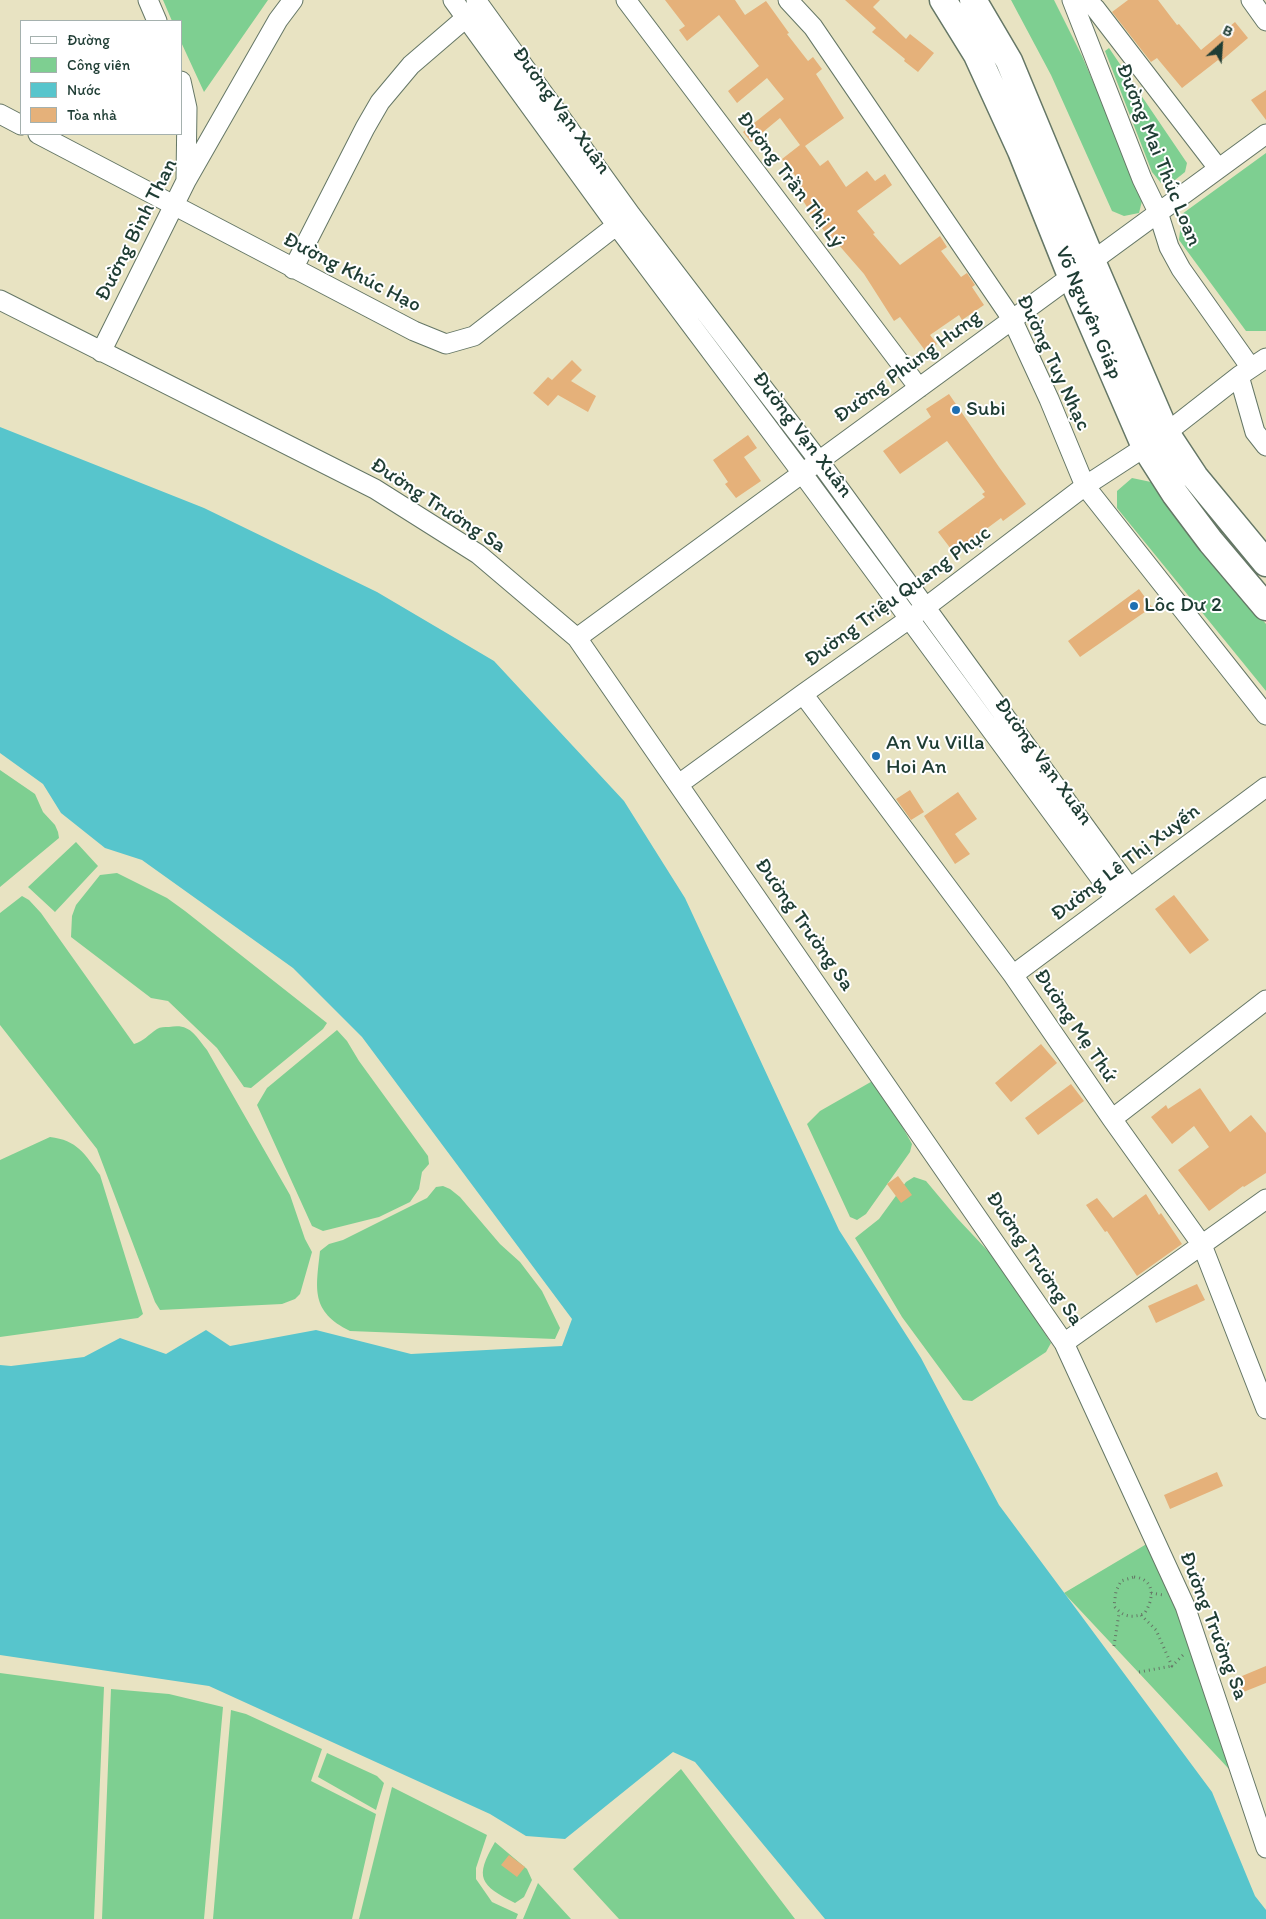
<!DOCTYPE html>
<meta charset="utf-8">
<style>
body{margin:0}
#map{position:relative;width:1266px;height:1919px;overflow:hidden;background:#e8e3c2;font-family:Itim,sans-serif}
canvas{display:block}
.legend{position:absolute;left:20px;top:20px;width:162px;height:115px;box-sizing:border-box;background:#fff;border:1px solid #a5b1ae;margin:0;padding:6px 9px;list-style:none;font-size:15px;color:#1f3d34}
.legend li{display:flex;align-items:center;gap:10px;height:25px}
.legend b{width:25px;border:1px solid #a5b1ae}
.north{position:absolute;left:1196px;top:20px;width:50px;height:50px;-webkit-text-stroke:4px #fff;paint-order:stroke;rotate:26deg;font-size:14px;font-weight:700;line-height:20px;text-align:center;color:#1f3d34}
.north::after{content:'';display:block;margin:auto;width:18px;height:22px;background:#1f3d34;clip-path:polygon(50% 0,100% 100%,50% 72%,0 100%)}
</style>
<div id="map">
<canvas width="1266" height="1919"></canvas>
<ul class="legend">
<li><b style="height:6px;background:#fff"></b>Đường</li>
<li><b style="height:14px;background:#7ecf91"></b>Công viên</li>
<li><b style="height:14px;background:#57c5cc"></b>Nước</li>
<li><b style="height:14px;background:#e5b17a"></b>Tòa nhà</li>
</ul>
<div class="north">B</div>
</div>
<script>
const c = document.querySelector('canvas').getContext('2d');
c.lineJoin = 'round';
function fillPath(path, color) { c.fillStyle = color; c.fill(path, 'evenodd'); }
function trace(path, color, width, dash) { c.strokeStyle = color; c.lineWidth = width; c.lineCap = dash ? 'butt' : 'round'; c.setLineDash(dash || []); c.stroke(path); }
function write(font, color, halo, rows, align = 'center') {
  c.font = font + ' Itim,sans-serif'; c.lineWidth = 4; c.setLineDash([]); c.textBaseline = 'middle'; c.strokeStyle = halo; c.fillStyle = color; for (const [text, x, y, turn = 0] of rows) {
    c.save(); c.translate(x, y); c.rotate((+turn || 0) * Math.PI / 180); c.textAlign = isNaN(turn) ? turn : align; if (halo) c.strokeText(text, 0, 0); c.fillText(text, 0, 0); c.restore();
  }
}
const green = new Path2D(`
 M163 0H268L204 92 181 42V21H172Z
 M1011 0H1054L1082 56 1143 197 1139 213 1124 216 1112 211 1051 75Z
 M1109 48 1187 163 1185 172 1170 184 1161 183 1152 172 1105 51Z
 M1266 153V331H1246L1179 240 1182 214Z
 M1132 478 1151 482 1173 512 1266 624V691L1117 508V491Z
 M0 770 35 794 43 812 55 825 58 832 59 838 0 887Z
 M76 842 98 866 55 912 28 887Z
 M117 873 167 898 185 911 327 1023 323 1029 251 1088 244 1087 217 1048 168 1001 151 998 71 937 72 916 76 905 100 875Z
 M22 896 29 900 41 913 134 1044C144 1041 148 1035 157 1029 160 1027 165 1027 169 1027 190 1023 195 1035 207 1050L290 1195 305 1239 312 1252 300 1294 295 1299 282 1304 160 1310 155 1302 97 1149 0 1025V913Z
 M337 1030 347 1041 359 1061 428 1156 429 1164 422 1172 419 1189 410 1202 379 1217 323 1231 312 1226 257 1105 267 1088Z
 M876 1079 912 1144 910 1152 866 1214 857 1220 850 1217 807 1124 820 1111Z
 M50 1137C77 1140 85 1154 100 1175L143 1314 138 1318 0 1337V1160Z
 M914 1177 926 1181 957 1218 1001 1265 1051 1343 1046 1352 972 1401 963 1400 902 1317 855 1238 879 1219 906 1182Z
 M443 1186 450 1189 460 1197 500 1244 520 1262 542 1291 560 1328 555 1339 350 1331C310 1311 316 1289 320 1251L329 1244 343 1240 427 1198 436 1187Z
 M1155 1539 1242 1774 1228 1768 1064 1593Z
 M0 1673 104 1687 94 1919H0Z
 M111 1689 169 1694 223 1707 204 1919H102Z
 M231 1710 246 1714 322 1749 311 1781 376 1814 352 1919H213Z
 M327 1753 377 1776 384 1783 376 1810 318 1777Z
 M681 1769 795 1919H619L573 1869Z
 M392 1787 487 1835 476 1868V1879L492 1902 518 1914 516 1919H359Z
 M495 1842 527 1869 532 1880 524 1897 515 1903C480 1885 474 1878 495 1842Z
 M538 1883 571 1919H523Z`);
const water = new Path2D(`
 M0 427 204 508 377 592 494 661 624 801 685 898 839 1230 921 1358 999 1505 1212 1792 1255 1896 1266 1910V1919H825L695 1762 673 1752 565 1839 526 1836 490 1814 209 1686 0 1655V1365L11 1366 84 1357 120 1338 166 1354 206 1330 230 1346 316 1330 411 1354 562 1346 572 1319 362 1037 293 968 142 860 105 848 61 813 43 784 0 753Z`);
const building = new Path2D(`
 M665 0H735L745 15 766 1 789 33 787 34 808 61 813 57 822 69 816 74 844 118 805 146 820 166 828 160 846 187 867 171 875 181 885 174 892 185 857 211 875 233 873 234 900 265 940 236 947 247 941 251 961 277 967 273 975 285 972 287 984 305 962 320 959 315 930 335 937 344 927 353 900 317 894 321 864 274 837 243 835 244 806 209 807 207 792 183 798 179 782 159 800 145 780 118 751 142 743 132 784 99 767 78 737 103 728 91 759 66 719 15 687 41 679 30 685 26Z
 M845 0H880L873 7 906 39 910 34 934 53 918 72 904 61 905 59 872 32 876 28Z
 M1128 0H1158L1177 25 1179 24 1201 50 1235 22 1248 38 1220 62 1218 60 1182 88 1157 58 1151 62 1112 12Z
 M1266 90V120L1251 100Z
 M572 360 582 370 571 381 596 396 588 412 558 395 548 406 533 393 548 377 552 380Z
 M949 394 999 467 1026 504 1003 521 1001 518 954 553 938 532 985 497 982 494 985 492 947 441 900 474 883 451 931 417 926 409Z
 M748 435 757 448 744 457 761 481 736 498 725 484 728 482 713 460Z
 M1139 589 1152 607 1080 657 1068 641Z
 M910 790 924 812 911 820 896 799Z
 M958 792 977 819 955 834 970 854 955 864 924 816Z
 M1174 895 1209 940 1190 954 1155 909Z
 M1041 1044 1057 1063 1011 1102 995 1083Z
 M1071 1084 1084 1101 1038 1135 1025 1118Z
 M1200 1088 1230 1132 1251 1115 1266 1133V1173L1244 1187 1243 1186 1209 1211 1178 1170 1209 1147 1194 1126 1172 1144 1151 1117 1166 1105 1168 1109Z
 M898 1176 912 1195 901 1203 887 1184Z
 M1146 1194 1159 1215 1161 1213 1182 1244 1137 1276 1107 1231 1105 1232 1086 1205 1097 1198 1113 1218Z
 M1197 1284 1205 1300 1156 1323 1148 1306Z
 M1217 1472 1223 1486 1170 1509 1164 1495Z
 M1266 1666V1683L1236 1695 1230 1681Z
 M509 1855 525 1867 517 1877 501 1865Z`);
const path = new Path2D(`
 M1134 1577C1156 1579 1154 1600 1144 1614 1131 1618 1123 1617 1114 1606L1116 1591 1121 1581Z
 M1151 1593 1163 1595
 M1141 1615 1156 1630 1172 1666 1183 1655
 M1114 1646 1119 1613
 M1139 1672 1172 1666`);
const minor = new Path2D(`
 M148 0 157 21
 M453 0 617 226 802 473 1115 898
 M476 0 631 215 819 461 1129 887
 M626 0 919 388
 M788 0 813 27 1012 319 1049 399 1085 486 1266 715
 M1072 0 1142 179 1158 212 1169 247 1181 269 1251 368
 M1086 0 1095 8 1218 168
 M1251 0 1266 21
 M181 81 187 108 186 179
 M0 114 21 125
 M38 134 414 331 446 344 474 336 626 218
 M293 269 365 128 380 102 411 65 475 10
 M0 300 375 489 478 554 577 638 1064 1343 1185 1606 1266 1848
 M101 352 186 181 278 20 293 0
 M1239 376 1255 432 1266 446
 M1166 433 1239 376 1266 358
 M577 638 1266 134
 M803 694 1013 975 1112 1119 1202 1245 1266 1409
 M679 784 803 694 926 607 1085 486 1145 447
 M1013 975 1266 787
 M1112 1119 1266 1000
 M1064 1343 1266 1199`);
const secondary = new Path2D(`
 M943 0 977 55 1021 151 1071 276 1145 447 1175 494 1211 542 1266 607
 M973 0 1009 61 1092 261 1166 433 1195 477 1266 563`);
const markers = [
 [956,410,5,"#1f6fb2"],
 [1134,606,5,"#1f6fb2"],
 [876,756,5,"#1f6fb2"]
];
const streetNames = [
 ["Đường Vạn Xuân",561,111,54],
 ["Đường Mai Thúc Loan",1158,155,68],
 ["Đường Trần Thị Lý",790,180,53],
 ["Đường Bình Than",137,230,-63],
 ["Đường Khúc Hạo",352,273,27],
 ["Võ Nguyên Giáp",1088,313,67],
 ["Đường Tuy Nhạc",1053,363,65],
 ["Đường Phùng Hưng",908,367,-36],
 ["Đường Vạn Xuân",802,435,53],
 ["Đường Trường Sa",438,506,33],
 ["Đường Triệu Quang Phục",898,597,-36],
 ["Đường Vạn Xuân",1043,762,54],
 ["Đường Lê Thị Xuyến",1126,863,-37],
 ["Đường Trường Sa",804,925,55],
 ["Đường Mẹ Thứ",1075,1026,56],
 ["Đường Trường Sa",1034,1259,56],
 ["Đường Trường Sa",1213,1626,69]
];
const poiNames = [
 ["Subi",966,410],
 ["Lôc Dư 2",1144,606],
 ["An Vu Villa",886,744],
 ["Hoi An",886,768]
];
fillPath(green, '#7ecf91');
fillPath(water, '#57c5cc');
fillPath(building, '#e5b17a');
trace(minor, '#657766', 21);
trace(secondary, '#657766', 29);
trace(path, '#657766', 3, [1, 4]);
trace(minor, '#fff', 19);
trace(secondary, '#fff', 26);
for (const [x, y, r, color] of markers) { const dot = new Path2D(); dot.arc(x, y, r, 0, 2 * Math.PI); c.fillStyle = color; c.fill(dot); trace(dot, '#fff', 2); }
write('21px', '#1f3d34', '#fff', streetNames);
write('21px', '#1f3d34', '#fff', poiNames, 'left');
</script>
